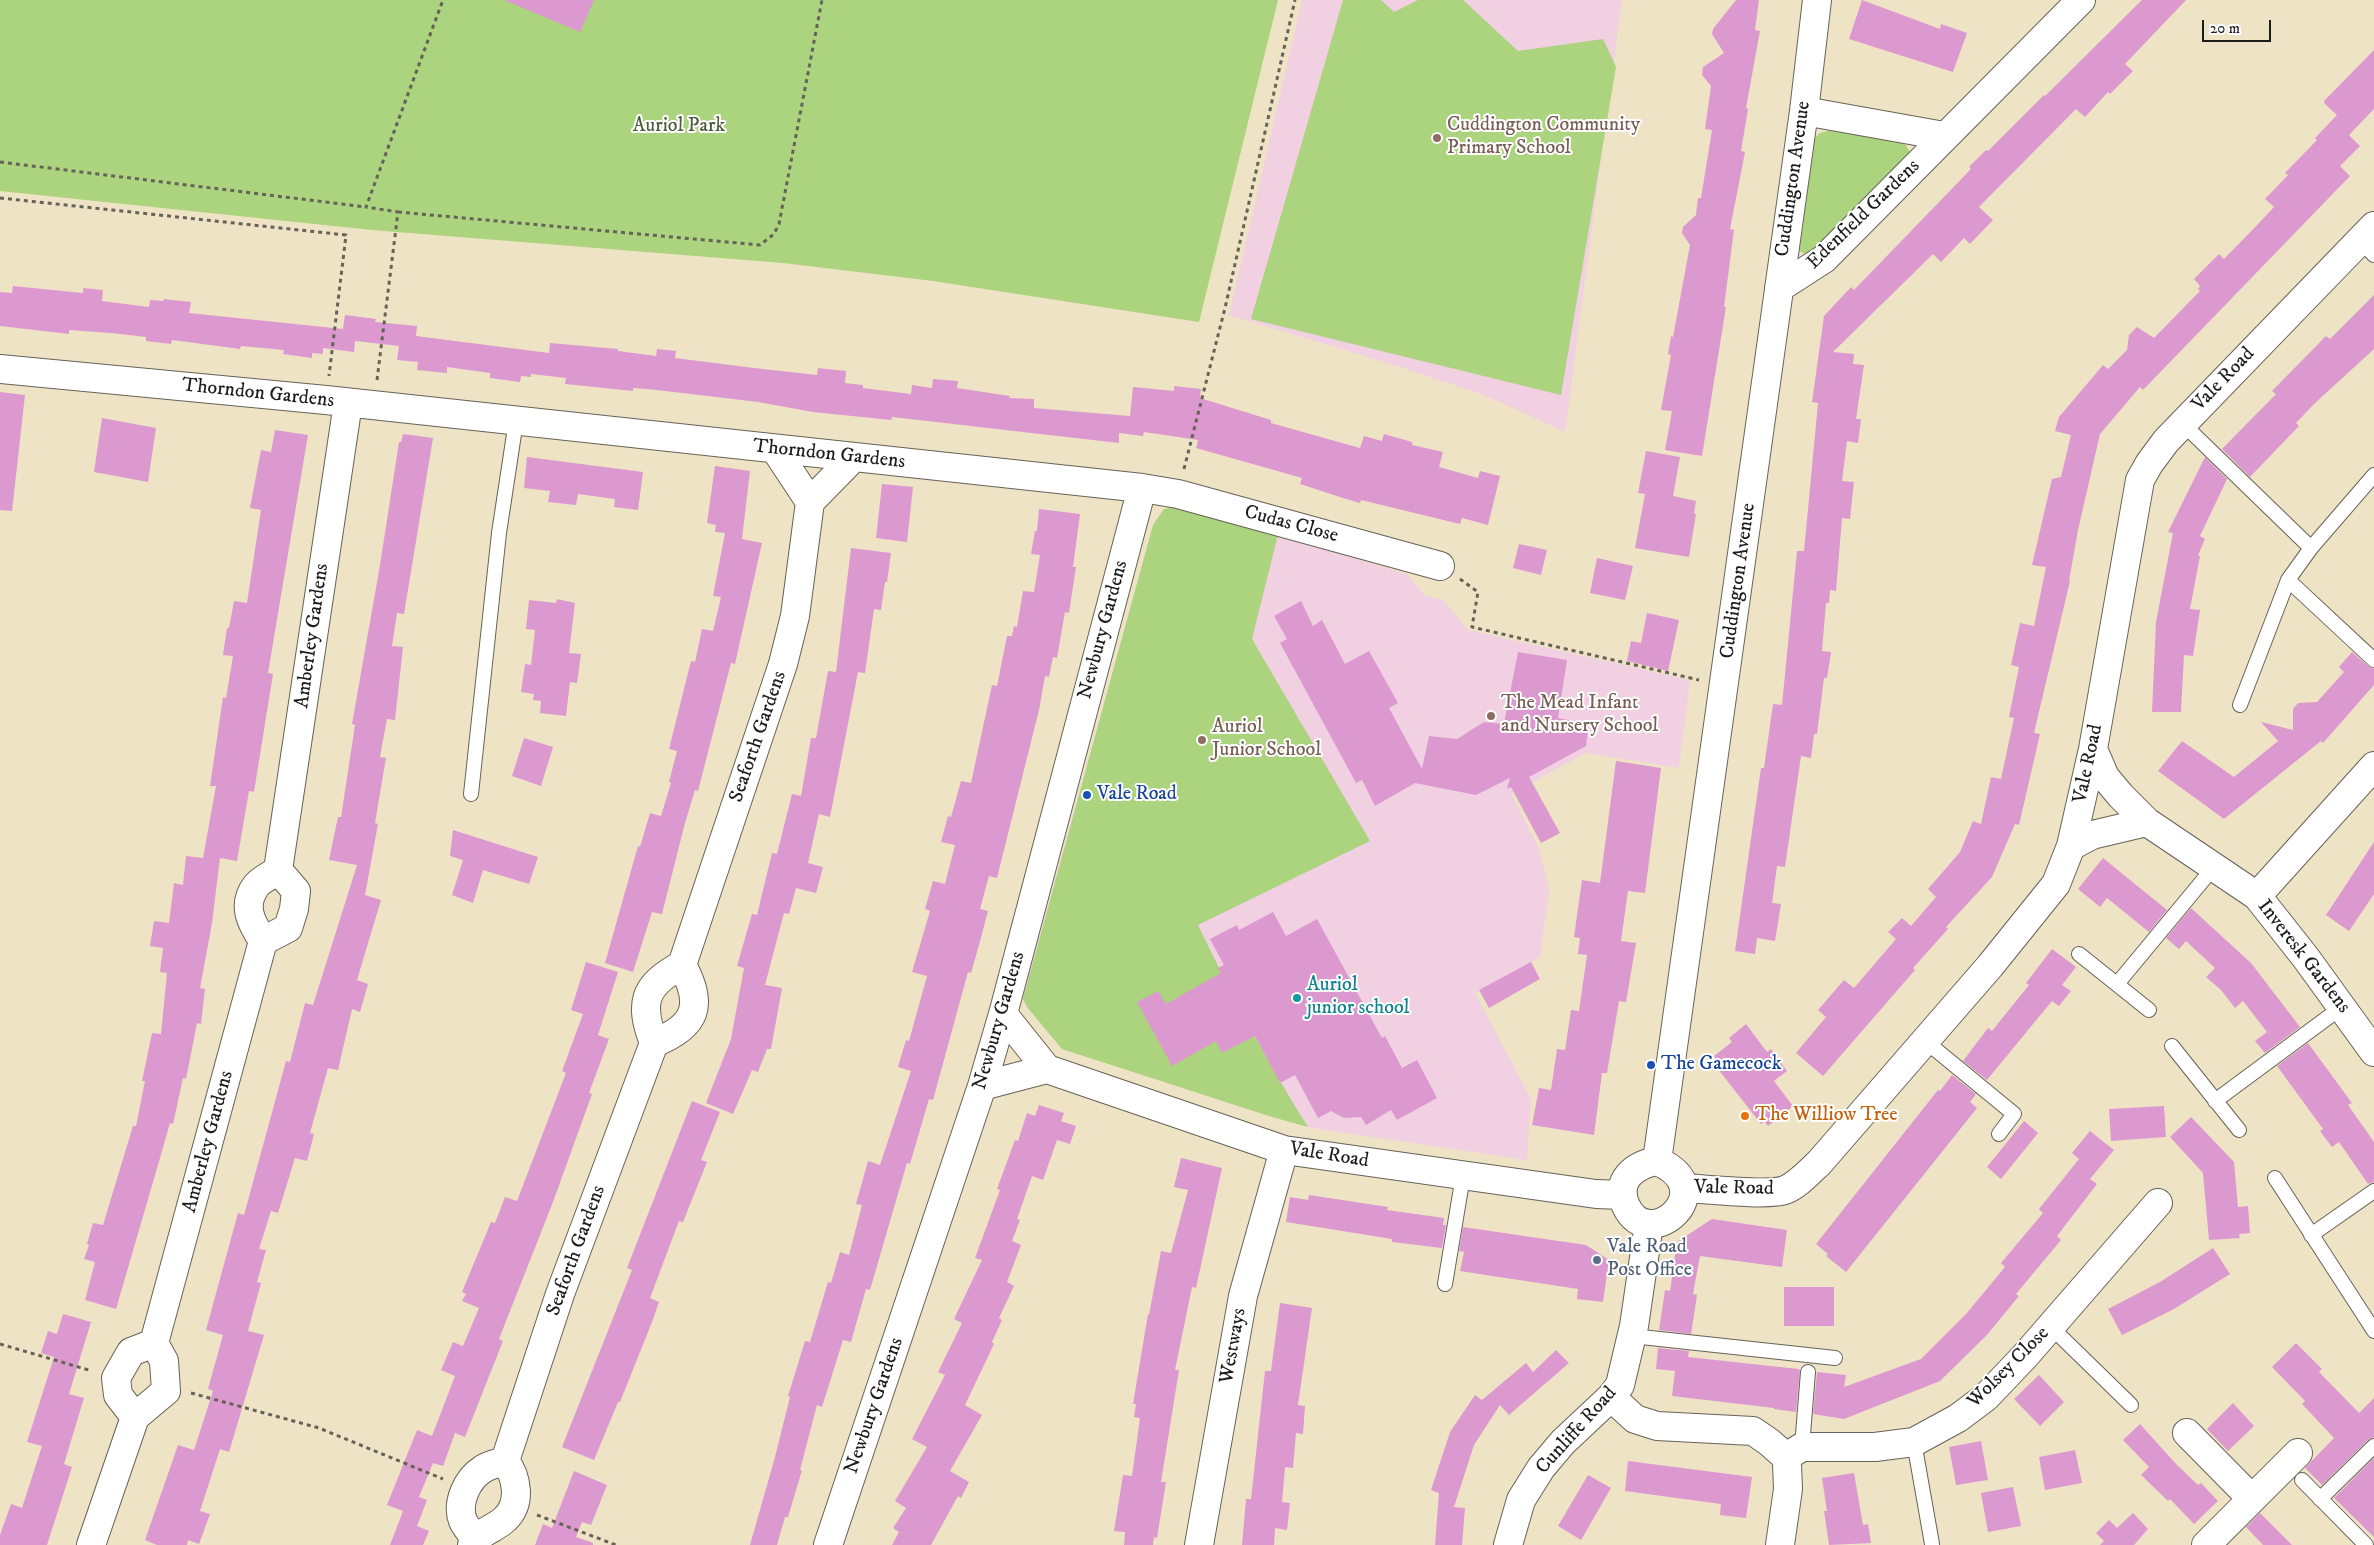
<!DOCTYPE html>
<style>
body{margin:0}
#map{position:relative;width:2374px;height:1545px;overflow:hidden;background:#efe3c5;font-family:"IM FELL DW Pica",serif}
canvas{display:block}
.scale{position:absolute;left:2202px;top:20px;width:69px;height:22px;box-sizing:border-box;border:2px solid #1c1c1c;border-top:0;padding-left:6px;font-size:15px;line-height:18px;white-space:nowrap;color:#1c1c1c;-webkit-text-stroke:4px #fff;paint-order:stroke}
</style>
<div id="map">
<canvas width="2374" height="1545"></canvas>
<div class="scale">20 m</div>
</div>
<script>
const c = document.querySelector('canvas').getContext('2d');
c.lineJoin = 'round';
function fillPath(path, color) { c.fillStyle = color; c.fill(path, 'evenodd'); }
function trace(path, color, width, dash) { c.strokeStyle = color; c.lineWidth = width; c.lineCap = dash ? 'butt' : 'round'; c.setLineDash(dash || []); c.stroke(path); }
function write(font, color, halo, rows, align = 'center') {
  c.font = font + ' "IM FELL DW Pica",serif'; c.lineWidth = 4; c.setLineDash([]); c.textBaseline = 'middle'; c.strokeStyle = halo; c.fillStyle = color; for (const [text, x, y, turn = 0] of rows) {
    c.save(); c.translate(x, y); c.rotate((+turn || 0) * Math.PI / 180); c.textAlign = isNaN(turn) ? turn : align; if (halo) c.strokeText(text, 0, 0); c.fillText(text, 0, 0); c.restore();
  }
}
const built = new Path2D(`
 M1302 0H1622L1565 432 1484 395 1388 363 1229 315Z
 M1164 509 1278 535 1407 574 1424 595 1443 600 1468 630 1690 680 1679 768 1586 753 1511 794 1540 851 1549 890 1540 957 1475 993 1531 1099 1527 1160 1312 1128 1269 1116 1062 1049 1027 1007 1023 999 1024 992 1154 522Z`);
const green = new Path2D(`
 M0 0H1278L1199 322 933 281 783 263 372 230 0 191Z
 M1343 0H1381L1394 12 1418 0H1463L1518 51 1603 39 1616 67 1561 395 1251 319Z
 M1831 130 1903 141 1910 152 1907 158 1813 253C1805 255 1801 253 1796 247L1813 140 1820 133Z
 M1178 506 1278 535 1252 639 1370 841 1198 925C1231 994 1267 1062 1308 1127L1269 1116 1062 1049 1027 1007 1023 999 1153 525 1164 509Z`);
const building = new Path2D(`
 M504 0H594L580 32Z
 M1736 0H1759L1755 30 1760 31 1746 108 1748 109 1741 151 1745 152 1730 229 1734 230 1724 307H1726L1702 456 1665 450 1672 411 1661 410 1671 355 1668 354 1671 336 1673 337 1690 245 1682 233 1683 227 1696 215 1698 198H1701L1712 130 1705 129 1711 86 1702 75 1703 67 1724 53 1712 34 1713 29Z
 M1862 0 1940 29 1941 24 1967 33 1953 72 1849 39Z
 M2142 0H2186L2125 64 2133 71 2110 94 2108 92 2085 117 2076 109 1979 207 1993 220 1970 244 1964 238 1941 262 1933 254 1833 352 1854 354 1853 364 1864 365 1856 419H1861L1858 443 1847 441 1842 481 1854 482 1850 519 1842 518 1836 591 1830 590 1829 603H1826L1822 651 1831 652 1827 678H1824L1817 734H1814L1811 758 1801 756 1785 867 1777 866 1772 903 1781 904 1775 941 1757 938 1755 954 1735 951 1761 768H1764L1773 704 1782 705 1797 551H1804L1818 403 1812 402 1824 316 1851 287 1854 290 1971 169 1969 167 1986 150 1988 151 2044 95 2045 96Z
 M2374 50V109L2349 135 2360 146 2340 166 2350 176 2143 390 2140 387 2100 434 2078 530 2069 581H2070L2034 733 2040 734 2019 825 2015 824 1992 877 1946 927 1948 929 1913 968 1915 970 1823 1076 1796 1053 1826 1017 1818 1010 1844 980 1854 988 1896 939 1888 932 1902 918 1911 926 1936 897 1928 889 1960 852 1973 821 1981 824 1991 777 2001 779 2014 718 2009 717 2019 667 2011 665 2020 623 2034 626 2046 567 2032 565 2052 479 2061 477 2071 435 2055 431 2059 417 2103 365 2108 369 2127 350 2129 335 2137 327 2154 338 2200 291 2198 289 2200 286 2194 279 2219 254 2224 259 2260 222 2274 207 2265 199 2288 175 2285 173 2317 140 2315 138 2337 115 2324 103 2325 100Z
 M13 286 83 293V288L103 290 102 301 149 307 150 300 163 301 164 299 191 302 189 313 343 329 345 315 376 319 375 322 417 326 416 336 549 353 550 343 618 349V351L656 356 657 349 676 351 675 358 754 368 817 375 818 368 846 371 845 383 863 385V388L911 394 912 385 932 388 933 379 958 381 957 388 1010 396 1009 398 1034 399V408L1130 416 1133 387 1174 391V386L1201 389 1200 398 1271 420V423L1360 448 1364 436 1382 441 1384 434 1412 442V445L1443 452 1439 467 1478 478 1480 471 1500 476 1488 525 1462 518 1460 524 1361 500 1360 503 1343 498 1300 484 1302 478 1196 448 1198 440 1144 432 1143 436 1119 433V443L892 417 891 420 813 412 758 402 657 390 633 388V391L565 384 566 378 531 374V377L521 376 520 382 490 378V373L447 367V373L417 370 418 362 397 360 399 346 355 341 354 352 323 348V354L312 353V358L283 354 284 350 241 346 240 349 172 340 171 344 146 341V337L111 333 69 330V334L0 326V292L12 293Z
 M2374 295V349L2314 404 2296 423 2299 426 2250 477 2222 449 2276 394 2272 391 2326 336 2330 339Z
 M0 392 25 395 12 511 0 510Z
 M102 418 156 428 148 482 94 472Z
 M275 430 308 435 268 673 273 674 254 792 249 791 237 861 220 858 212 923 200 988 205 989 201 1024 197 1023 186 1079 183 1078 173 1124 170 1123 160 1158 116 1309 85 1300 95 1262 84 1259 89 1245 87 1244 93 1223 103 1225 133 1126H136L145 1081H142L152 1033 161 1034 167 973 160 972 163 948 150 946 154 921 169 923 174 883 183 885 186 856 203 858 216 786H210L223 697 226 698 233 656 223 655 227 628H229L234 601 247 603 261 510 250 508 261 450 271 452Z
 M403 434 433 438 404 614 397 613 392 646 403 647 395 720 387 719 380 757 386 758 375 823 378 824 365 895 381 900 357 980 368 984 360 1012 352 1009 338 1070 328 1068 310 1133 314 1134 307 1161 295 1158 278 1213 271 1211 259 1249 266 1250 257 1282 261 1283 248 1331 264 1335 229 1452 220 1449 200 1511 210 1514 199 1544 188 1540 187 1545H157L145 1540 178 1445 194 1450 213 1391 208 1389 223 1335 206 1330 238 1213 244 1215 286 1061 290 1062 305 1003 313 1005 357 865 329 860 338 817H341L355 725 352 724 380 565 399 442H401Z
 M1646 451 1680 457 1673 496 1696 501 1694 514H1696L1689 557 1635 548 1645 494 1638 493Z
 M527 457 643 472 638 510 614 507 615 499 578 494 576 505 548 502 550 491 524 488Z
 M2205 457 2227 479 2200 536 2205 539 2198 555 2200 556 2190 609 2200 610 2193 656 2184 655 2181 712H2152L2156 622 2173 533 2168 532Z
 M715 466 750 471 742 539 762 543 735 664 731 663 698 791 695 790 685 823 662 914 652 912 633 972 605 963 638 846 640 847 650 813 661 816 671 783 669 782 677 751 669 749 691 661 695 662 702 629 713 631 721 597 713 596 725 533 715 532 716 525 707 523Z
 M882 484 913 487 907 542 876 538Z
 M1039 509 1080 514 1073 567H1076L1069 613 1065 612 1057 658 1053 657 1049 677 1045 676 1039 710 997 878 989 876 980 909 988 911 979 945 971 973 968 972 933 1100 929 1099 910 1164 907 1163 870 1290 866 1289 851 1342 843 1340 822 1407 817 1405 800 1470H802L788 1517H785L777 1545H750L775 1457 790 1397 788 1396 805 1341 810 1342 828 1282 831 1283 840 1252 849 1255 862 1205 856 1204 868 1161 880 1165 911 1071 898 1067 906 1040 909 1041 927 976 912 972 930 911 925 909 933 881 945 884 955 845 941 842 948 816 951 817 961 781 971 783 992 685 997 686 1007 636H1012L1014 626 1017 627 1023 591 1034 592 1040 555 1031 554 1035 531H1037Z
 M1519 544 1547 550 1541 575 1513 568Z
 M851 548 891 553 887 582H885L881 610 874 609 865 673 858 672 830 817 819 814 808 863 823 867 816 893 796 888 789 914 784 913 765 985 782 988 771 1049H767L758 1072 752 1070 733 1114 706 1103 731 1039 744 968 737 966 752 914 757 915 772 853 777 854 792 794 801 796 811 738H816L828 671 836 672Z
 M1597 558 1633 566 1625 600 1590 593Z
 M557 599 575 603 569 653 581 654 577 683 570 682 566 716 540 713 541 701 533 700 534 694 521 692 525 664 531 665 535 630 526 629 529 600 556 603Z
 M1301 601 1313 626 1322 620 1345 664 1369 651 1398 703 1389 708 1422 769 1429 736 1457 739 1484 722 1504 724 1518 652 1567 660 1558 718 1589 724 1586 746 1529 777 1560 833 1541 843 1511 787 1507 789 1510 778 1476 795 1415 783 1375 806 1362 780 1356 783 1280 643 1287 639 1274 616Z
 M1647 613 1679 620 1668 671 1627 661 1631 641 1641 643Z
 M2352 652 2368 666 2374 669V685L2323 743 2321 741 2224 819 2158 771 2182 741 2234 777 2278 741 2261 722 2293 730V709L2298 703 2317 702 2344 672 2339 667Z
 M524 738 553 747 541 786 512 776Z
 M1616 761 1661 768 1645 893 1628 891 1621 941 1636 943 1626 1002 1619 1001 1607 1073H1602L1594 1135 1532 1125 1539 1088 1551 1090 1557 1049 1565 1050 1571 1010 1579 1011 1587 955 1578 954 1580 938 1574 937 1582 880 1600 883Z
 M453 830 538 857 529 884 483 870 473 903 452 895 463 860 450 856Z
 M2374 842V894L2349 931 2326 915Z
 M2103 858 2167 910 2149 932 2107 898 2100 907 2078 889Z
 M2191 908 2251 963 2300 1027 2265 1053 2255 1041 2267 1032 2243 1001 2235 1008 2221 990 2206 977 2215 968 2186 941 2179 949 2166 938Z
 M1273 912 1286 936 1317 919 1382 1038 1385 1036 1402 1068 1417 1060 1437 1098 1397 1120 1391 1110 1366 1125 1361 1117 1344 1118 1331 1111 1318 1118 1295 1075 1280 1083 1255 1036 1222 1053 1216 1041 1172 1066 1137 1002 1158 991 1166 1004 1221 973 1218 968 1224 965 1210 939 1237 925 1239 930Z
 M2052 949 2076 967 2062 985 2071 991 2059 1006 2052 1001 1987 1080 1963 1061 1988 1028 1992 1031 2029 985 2026 983Z
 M586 962 618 972 598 1035 609 1039 589 1093 592 1094 553 1202 499 1339 503 1341 465 1437 455 1433 443 1466 433 1463 419 1497 427 1500 417 1526 429 1531 423 1545H390L403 1511 387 1505 417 1430 432 1436 455 1376 441 1370 453 1342 463 1346 479 1308 462 1301 466 1294 462 1292 491 1222 495 1223 505 1197 517 1201 566 1073 562 1071 583 1014 571 1010Z
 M1531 962 1540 979 1489 1008 1479 990Z
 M1746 1024 1767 1052 1771 1049 1787 1071 1774 1081 1793 1106 1768 1126 1764 1121 1761 1124 1714 1064 1718 1061 1714 1056 1732 1042 1729 1038Z
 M2308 1043 2352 1103 2348 1105 2374 1142V1182L2368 1184 2339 1142 2332 1147 2320 1131 2323 1129 2277 1066Z
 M1952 1075 1976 1094 1970 1102 1977 1108 1846 1272 1826 1256 1828 1254 1816 1244 1938 1090 1940 1091Z
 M692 1101 720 1112 701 1160 707 1162 683 1222 679 1221 650 1298 659 1302 652 1322 620 1402H618L594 1460 562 1447 632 1270 627 1268Z
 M1039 1105 1064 1113 1061 1121 1076 1126 1070 1144 1057 1140 1043 1180 1032 1176 1017 1219 1020 1220 1012 1241 1021 1245 1007 1282 1014 1286 999 1318 1002 1320 992 1342 994 1344 965 1405 982 1415 950 1471 969 1482 961 1498 958 1496 931 1545H892L899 1532 893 1528 906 1508 895 1501 927 1447 912 1439 945 1375 938 1372 962 1323 954 1319 982 1260 975 1258 1000 1190 997 1189 1015 1140 1018 1141 1027 1113 1035 1116Z
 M2164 1106 2166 1137 2111 1141 2109 1109Z
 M2191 1117 2234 1162 2238 1207 2248 1206 2250 1233 2239 1234 2240 1238 2209 1240 2203 1173 2170 1137Z
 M2024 1121 2038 1133 2001 1179 1987 1167Z
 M2090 1131 2114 1150 2090 1179 2097 1184 2057 1236 2061 1240 2016 1294 2019 1296 1986 1336 1940 1381 1844 1419 1813 1414 1817 1372 1846 1375 1844 1387 1921 1359 1966 1314 2005 1267 2001 1263 2043 1213 2039 1209 2079 1159 2072 1153Z
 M1181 1158 1222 1168 1196 1288 1192 1287 1175 1370H1179L1161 1482H1166L1157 1538 1154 1537 1153 1545H1124L1125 1532 1114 1531 1123 1475 1132 1476 1140 1418 1134 1417 1136 1404H1133L1148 1314 1149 1315 1161 1251 1171 1253 1188 1190 1174 1187Z
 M1309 1195 1388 1207 1387 1210 1444 1218 1443 1225H1446L1442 1248 1392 1242V1239L1286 1222 1290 1197 1308 1200Z
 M1712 1219 1787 1230 1782 1267 1700 1256 1693 1294 1697 1295 1691 1334 1659 1330 1665 1290 1670 1291 1677 1242Z
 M1463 1227 1586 1245 1609 1260 1603 1302 1577 1299 1578 1289 1460 1271 1464 1252 1459 1251Z
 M2213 1248 2230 1274 2174 1309 2122 1335 2108 1309 2160 1282Z
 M1784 1287H1834V1326H1784Z
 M1280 1303 1312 1308 1298 1405 1305 1406 1303 1434 1296 1433 1293 1468 1285 1467 1282 1502 1290 1503 1287 1530 1275 1528 1274 1545H1242L1246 1499H1251L1265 1371H1271Z
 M63 1314 91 1322 69 1394 84 1398 64 1464 72 1467 47 1545H0V1535L11 1504 22 1508 42 1446 27 1442 54 1357 41 1353 48 1331 57 1334Z
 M2296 1343 2322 1369 2319 1372 2359 1413 2374 1398V1437L2368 1440 2322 1485 2305 1468 2334 1438 2302 1404 2305 1401 2272 1367Z
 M1658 1348 1689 1351 1688 1357 1798 1369 1800 1370 1796 1412 1774 1409V1408L1672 1396 1675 1371 1656 1369Z
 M1556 1350 1569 1363 1509 1415 1500 1405 1474 1445 1454 1507 1465 1508 1462 1545H1435L1439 1493 1431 1490 1450 1432 1475 1395 1482 1400 1526 1363 1533 1372Z
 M2039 1375 2064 1402 2040 1426 2014 1399Z
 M2233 1403 2254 1426 2228 1451 2207 1429Z
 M2140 1424 2177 1465 2198 1485 2201 1483 2218 1501 2194 1524 2170 1499 2168 1501 2141 1475 2149 1467 2123 1440Z
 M1981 1441 1988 1480 1956 1485 1949 1447Z
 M2075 1450 2082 1483 2045 1490 2039 1457Z
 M2374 1458V1537L2334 1498Z
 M1628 1461 1752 1477 1746 1518 1720 1515 1721 1504 1625 1491Z
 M574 1471 607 1485 591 1525 582 1522 576 1537 593 1543V1545H535L543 1524 552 1528Z
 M1854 1473 1863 1525 1868 1524 1871 1543 1829 1545 1824 1511H1827L1822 1478Z
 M1588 1475 1611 1488 1581 1540 1558 1526Z
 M2013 1487 2021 1526 1988 1532 1981 1493Z
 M2133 1513 2148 1529 2134 1545H2100L2104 1541 2096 1533 2109 1520 2117 1528Z
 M2260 1513 2292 1545H2263L2246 1527Z`);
const path = new Path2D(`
 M0 162 366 207
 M0 198 346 235 329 376
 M398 212 760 245 774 234 779 224 822 0
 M377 380 398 212 366 207 443 0
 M1184 469 1225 308 1295 0
 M1460 579 1478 592 1472 627 1699 680
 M0 1344 92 1371
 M191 1393 319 1428 443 1479
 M537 1515 616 1545`);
const lane = new Path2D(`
 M2360 241 2374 255
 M2182 423 2311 548
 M2288 580 2374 660
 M2240 705 2288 580 2311 548 2374 475
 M471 794 499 533 516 421
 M2079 954 2149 1010
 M2117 984 2214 867
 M1924 1040 2014 1114 1999 1134
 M2172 1046 2239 1130
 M2215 1101 2342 1007
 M2275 1178 2374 1331
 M2311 1235 2374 1191
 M1445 1284 1463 1176
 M2051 1327 2131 1405
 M1632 1336 1835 1358
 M1914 1442 1932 1544
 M1802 1447 1808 1372
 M2302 1480 2366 1545
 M2320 1499 2374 1446`);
const street = new Path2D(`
 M1804 111 1944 136
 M1779 288 1824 259 2081 0
 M0 369 326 400 1142 488 1178 494 1440 566
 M810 502 853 458
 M2093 749 2105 777 2121 796 2147 822 2257 896 2306 958 2374 1052
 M2071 846 2092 835 2147 822
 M2257 896 2374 766
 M263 941C252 924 241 906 256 886 260 880 272 875 278 870L348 403
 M1003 1014 1047 1069 1284 1150 1596 1194 1623 1195
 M654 1043C697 1026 704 1005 682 965
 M982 1086 1047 1069
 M1657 1161 1804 111 1817 0
 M1657 1161C1724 1189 1649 1256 1626 1206 1614 1181 1634 1165 1657 1161Z
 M1684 1188C1705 1189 1769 1196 1785 1190 1798 1185 1809 1172 1819 1163L1990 966 2056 884 2071 846 2093 749 2140 480 2149 464 2166 441 2374 226
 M1611 1397 1635 1419 1657 1426 1753 1431 1769 1442 1786 1457 1787 1464 1788 1489 1780 1545
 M135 1417 118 1395 116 1378 131 1352 154 1343
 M2187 1433 2251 1498
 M1786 1457 1802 1447H1875L1914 1442 1958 1418 1986 1397 2025 1356 2158 1203
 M505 1461 560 1294 654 1043C639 1004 643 985 682 965L783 664 795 616 810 502 775 449
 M475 1538C471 1533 466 1527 463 1521 456 1503 467 1479 483 1469 489 1465 498 1463 505 1461
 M91 1545 135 1417 166 1391 164 1361 154 1343 263 941 288 928 294 909 296 891 278 870
 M472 1545C478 1532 495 1529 505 1519 522 1503 517 1477 505 1461
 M828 1545 982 1086 1003 1014 1142 488
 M1199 1545 1243 1296 1284 1150
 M1508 1545 1521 1500 1541 1468 1563 1442 1611 1397 1620 1385 1634 1326 1649 1224
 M2206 1545 2298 1453`);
const markers = [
 [1437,138,5,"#8d6e63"],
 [1491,716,5,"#8d6e63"],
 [1202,740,5,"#8d6e63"],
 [1087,795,5,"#1a4fb4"],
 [1297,998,5,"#0f9aa8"],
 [1651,1065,5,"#1a4fb4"],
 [1745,1116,5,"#e8710a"],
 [1597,1260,5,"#5c6f8a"]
];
const educationNames = [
 ["Cuddington Community",1447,126],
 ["Primary School",1447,149],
 ["The Mead Infant",1501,704],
 ["and Nursery School",1501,727],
 ["Auriol",1212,728],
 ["Junior School",1212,751]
];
const parkNames = [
 ["Auriol Park",679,127]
];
const streetNames = [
 ["Cuddington Avenue",1794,179,-82],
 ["Edenfield Gardens",1864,215,-44],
 ["Vale Road",2224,380,-46],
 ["Thorndon Gardens",258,394,6],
 ["Thorndon Gardens",829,455,6],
 ["Cudas Close",1291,525,15],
 ["Cuddington Avenue",1739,581,-82],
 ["Newbury Gardens",1104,630,-75],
 ["Amberley Gardens",313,636,-82],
 ["Seaforth Gardens",759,737,-71],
 ["Vale Road",2089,764,-78],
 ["Inveresk Gardens",2303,957,52],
 ["Newbury Gardens",1000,1021,-74],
 ["Amberley Gardens",209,1142,-75],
 ["Vale Road",1329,1156,9],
 ["Vale Road",1734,1189,1],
 ["Seaforth Gardens",577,1251,-70],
 ["Westways",1234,1346,-80],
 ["Wolsey Close",2009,1368,-45],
 ["Newbury Gardens",875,1406,-71],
 ["Cunliffe Road",1577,1431,-48]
];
const transitNames = [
 ["Vale Road",1097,795],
 ["The Gamecock",1661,1065]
];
const cultureNames = [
 ["Auriol",1307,986],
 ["junior school",1307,1009]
];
const foodNames = [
 ["The Williow Tree",1755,1116]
];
const serviceNames = [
 ["Vale Road",1607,1248],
 ["Post Office",1607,1271]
];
fillPath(built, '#f1d0e2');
fillPath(green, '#acd37d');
fillPath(building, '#dc99cf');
trace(lane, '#666257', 16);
trace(street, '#666257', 30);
trace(path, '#666257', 3, [4, 4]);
trace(lane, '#fff', 14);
trace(street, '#fff', 28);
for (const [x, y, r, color] of markers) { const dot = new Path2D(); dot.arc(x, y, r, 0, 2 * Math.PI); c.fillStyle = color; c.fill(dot); trace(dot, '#fff', 2); }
write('20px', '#785e54', '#fff', educationNames, 'left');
write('20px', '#4e5c3e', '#fff', parkNames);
write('20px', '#1c1c1c', '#fff', streetNames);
write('20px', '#164399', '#fff', transitNames, 'left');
write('20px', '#0d838f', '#fff', cultureNames, 'left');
write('20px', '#c56008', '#fff', foodNames, 'left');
write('20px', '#4e5e75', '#fff', serviceNames, 'left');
</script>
